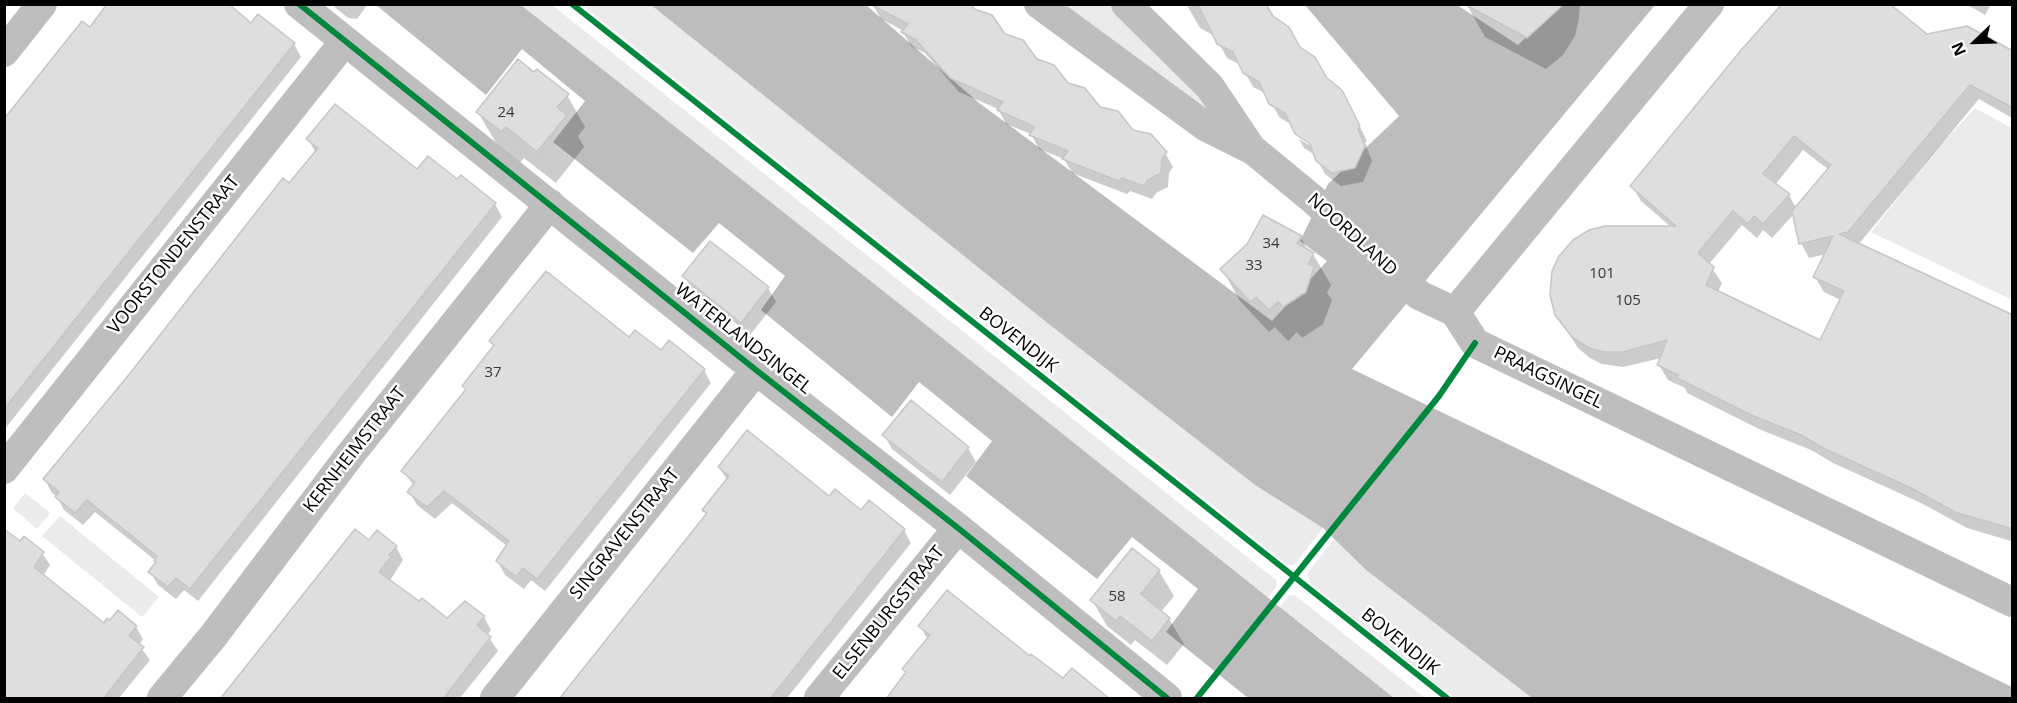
<!DOCTYPE html>
<style>
body{margin:0}
#map{position:relative;width:2017px;height:703px;overflow:hidden;background:#fff;font-family:"Open Sans",sans-serif}
canvas{display:block}
.frame{position:absolute;inset:0;border:6px solid #000;pointer-events:none}
.north{position:absolute;left:1945px;top:12px;width:60px;height:60px;-webkit-text-stroke:4px #fff;paint-order:stroke;rotate:247deg;font-size:16px;font-weight:700;line-height:24px;text-align:center;color:#000}
.north::after{content:'';display:block;margin:auto;width:21px;height:27px;background:#000;clip-path:polygon(50% 0,100% 100%,50% 72%,0 100%)}
</style>
<div id="map">
<canvas width="2017" height="703"></canvas>
<div class="frame"></div>
<div class="north">N</div>
</div>
<script>
const c = document.querySelector('canvas').getContext('2d');
c.lineJoin = 'round';
function fillPath(path, color) { c.fillStyle = color; c.fill(path, 'evenodd'); }
function trace(path, color, width, dash) { c.strokeStyle = color; c.lineWidth = width; c.lineCap = dash ? 'butt' : 'round'; c.setLineDash(dash || []); c.stroke(path); }
function write(font, color, halo, rows, align = 'center') {
  c.font = font + ' "Open Sans",sans-serif'; c.lineWidth = 5; c.setLineDash([]); c.textBaseline = 'middle'; c.strokeStyle = halo; c.fillStyle = color; for (const [text, x, y, turn = 0] of rows) {
    c.save(); c.translate(x, y); c.rotate((+turn || 0) * Math.PI / 180); c.textAlign = isNaN(turn) ? turn : align; if (halo) c.strokeText(text, 0, 0); c.fillText(text, 0, 0); c.restore();
  }
}
const green = new Path2D(`
 M521 5H552L1276 580 1277 586 1268 598 896 301Z
 M582 5H651L1050 325 1255 485 1323 528 1294 565H1288Z
 M1063 5H1113L1214 109 1210 115Z
 M1975 108 2012 128V300L1871 232 1933 153Z
 M25 493 50 513 37 529 13 508Z
 M60 516 159 597 142 617 42 536Z
 M1334 539 1366 570 1532 698H1454L1310 583 1307 574Z
 M1289 595 1296 596 1425 698H1394L1280 607Z`);
const water = new Path2D(`
 M376 5H521L896 301 1394 698H1248L1166 632 1198 589 1132 537 1097 579 966 476 992 441 919 382 892 417 761 310 785 276 719 223 693 253 553 142 585 101 522 49 486 95Z
 M651 5H866L978 102 1272 321 1327 261 1300 241 1328 184 1399 116 1305 5H1457L1518 45 1553 11V5H1655L1352 369 2012 687V698H1532L1366 570 1323 528 1255 485 1050 325Z`);
const shadow = new Path2D(`
 M331 4H368L357 19 348 18Z
 M1183 4H1264L1272 17 1349 105 1367 141 1365 143 1372 161 1363 182 1341 186 1325 174 1315 155 1304 148 1299 139 1316 149 1292 125 1279 117 1267 94 1253 87 1241 65 1227 58 1215 36 1200 28 1188 7Z
 M1580 4 1579 18 1575 36 1563 55 1546 69 1485 37 1467 5Z
 M1781 4H1860L1816 57 2012 52V118L1979 99 1858 245 2012 317V543L2011 541 1967 528 1921 503 1833 463 1811 450 1761 430 1687 393 1685 388 1668 380 1659 365 1661 358 1623 367 1602 364 1590 358 1578 348 1557 315 1671 227 1641 201 1632 186ZM1803 150 1829 170 1796 208 1789 195 1775 185ZM1794 214 1801 243 1809 258 1826 254 1815 277 1824 292 1841 300 1821 342 1718 292 1722 283 1709 264 1742 225 1757 238 1763 230 1772 238Z
 M1966 4H1991L1985 15Z
 M873 5 973 10 1067 84 1165 153 1173 167 1169 173 1168 187 1156 193 1152 199 1130 191 1127 194 1072 173 1064 159 1039 149 1031 134 1006 124 998 109 959 92 925 53 911 46 903 32 904 31 881 19Z
 M251 25 294 44 301 57 4 430V121L90 29Z
 M567 95 585 127 578 136 584 147 556 183 524 158 520 163 496 143 478 112Z
 M308 139 457 181 495 204 502 217 198 601 184 590 176 599 158 585 150 572 157 563 156 561 95 512 83 525 64 510 57 496 52 493 45 480 316 153Z
 M1301 238 1309 252 1313 254 1331 285 1327 293 1332 300 1323 324 1302 338 1297 332 1288 341 1275 327 1269 332 1240 301 1222 269Z
 M711 243 768 288 776 302 750 335 692 289 684 276Z
 M629 339 704 370 711 383 545 591 531 580 524 589 505 575 498 562 507 546 452 503 435 519 417 505 409 492 414 486 403 471 466 391 464 386 494 347 491 342Z
 M884 435 968 448 976 462 950 495 892 449Z
 M719 467 830 498 904 530 911 543 787 698H561L707 516 703 510 727 480Z
 M370 542 396 547 403 560 389 582 448 620 484 617 491 630 487 635 498 651 460 698H302Z
 M20 544 42 553 50 565 43 576 104 625 136 627 143 639 139 645 150 660 119 698H4Z
 M1159 571 1174 596 1161 612 1169 619 1184 644 1167 665 1135 640 1131 645 1107 626 1092 600Z
 M920 626 1030 658 1064 680 1106 697 907 674 904 669 928 640Z`);
const building = new Path2D(`
 M107 4H229L251 23 258 14 295 43 4 409V119L82 21 90 27Z
 M870 4H971L974 9 992 15 1005 34 1023 40 1037 59 1054 65 1068 83 1085 88 1100 107 1118 111 1133 130 1151 134 1167 152 1162 159 1161 173 1148 180 1144 186 1122 178 1119 181 1062 159 1068 151 1029 135 1035 127 997 110 1003 102 950 78 916 40 901 32 908 24Z
 M1198 4H1266L1273 16 1289 27 1300 47 1315 57 1327 78 1342 90 1360 126 1358 129 1365 146 1355 168 1332 173 1316 161 1310 144 1295 134 1285 113 1269 104 1259 82 1243 73 1233 52 1217 44Z
 M1464 4H1564L1527 38Z
 M1782 4H1890L1927 34 1967 26 2013 51V108L1970 85 1848 232 1839 234 2013 315V529L1957 513 1911 488 1823 448 1801 435 1751 415 1677 378 1678 375 1657 365 1667 340 1623 352H1603L1589 348 1572 337 1555 315 1550 295 1552 271 1559 256 1573 240 1589 230 1605 226H1676L1630 186 1742 49ZM1794 136 1831 165 1792 211 1799 244 1833 236 1813 277 1844 291 1820 340 1706 285 1714 267 1698 253 1733 211 1748 224 1754 216 1763 224 1790 194 1763 174Z
 M518 59 534 72 537 69 569 94 557 107 567 115 537 152 506 127 502 132 476 112Z
 M335 104 417 169 428 156 457 179 461 175 496 203 190 589 176 578 168 587 148 572 156 562 154 561 157 556 87 500 75 513 55 497 59 492 43 479 131 372 283 178 289 183 318 148 306 139Z
 M1263 215 1302 236 1297 243 1314 253 1308 264 1314 267 1306 292 1283 307 1278 302 1269 310 1256 297 1250 302 1220 269 1247 244Z
 M710 241 769 287 741 323 682 276Z
 M546 271 629 337 635 330 661 350 669 340 705 369 537 579 523 568 516 577 496 561 509 541 444 491 427 507 407 492 415 482 401 471 466 389 462 386 494 345 489 341Z
 M911 400 969 447 942 482 882 435Z
 M747 430 829 496 835 489 861 510 869 500 905 529 770 699H559L707 513 702 510 729 476 718 467Z
 M4 529 20 541 24 536 44 552 34 567 104 623 107 618 110 620 118 610 137 626 129 636 144 647 103 699H4Z
 M355 529 369 540 377 530 397 546 389 555 391 557 379 572 419 601 422 598 447 618 465 601 485 616 477 625 491 637 443 699H220Z
 M1132 548 1160 570 1141 594 1170 618 1152 641 1120 616 1116 621 1090 600Z
 M947 590 1030 656 1031 654 1063 678 1072 668 1110 699H886L906 672 902 669 930 635 918 626Z`);
const street = new Path2D(`
 M299 4 756 370 958 528 1167 698
 M1039 4 1205 126 1253 150 1315 201 1419 295 1455 312
 M1126 4 1210 87 1251 148
 M1709 4 1455 312 1475 343 2012 602
 M4 52 42 4
 M4 469 345 41
 M162 698 214 635 350 455 550 204
 M495 698 756 370
 M819 698 958 528`);
const cycleway = new Path2D(`
 M299 4 756 370 958 528 1167 698
 M572 4 1447 698
 M1197 698 1439 396 1475 343`);
const numberNames = [
 ["24",506,113],
 ["34",1271,244],
 ["33",1254,266],
 ["101",1602,274],
 ["105",1628,301],
 ["37",493,373],
 ["58",1117,597]
];
const streetNames = [
 ["NOORDLAND",1352,235,42],
 ["VOORSTONDENSTRAAT",174,255,-51],
 ["WATERLANDSINGEL",743,339,38],
 ["BOVENDIJK",1018,340,38],
 ["PRAAGSINGEL",1548,378,26],
 ["KERNHEIMSTRAAT",355,450,-52],
 ["SINGRAVENSTRAAT",625,534,-51],
 ["ELSENBURGSTRAAT",889,613,-51],
 ["BOVENDIJK",1400,642,39]
];
fillPath(green, '#ebebeb');
fillPath(water, '#bdbdbd');
fillPath(shadow, '#0003');
fillPath(building, '#dedede');
trace(building, '#c6c6c6', 1.5);
trace(street, '#bebebe', 30);
trace(cycleway, '#00873e', 6);
write('15px', '#383838', null, numberNames);
write('18px', '#000', '#fff', streetNames);
</script>
